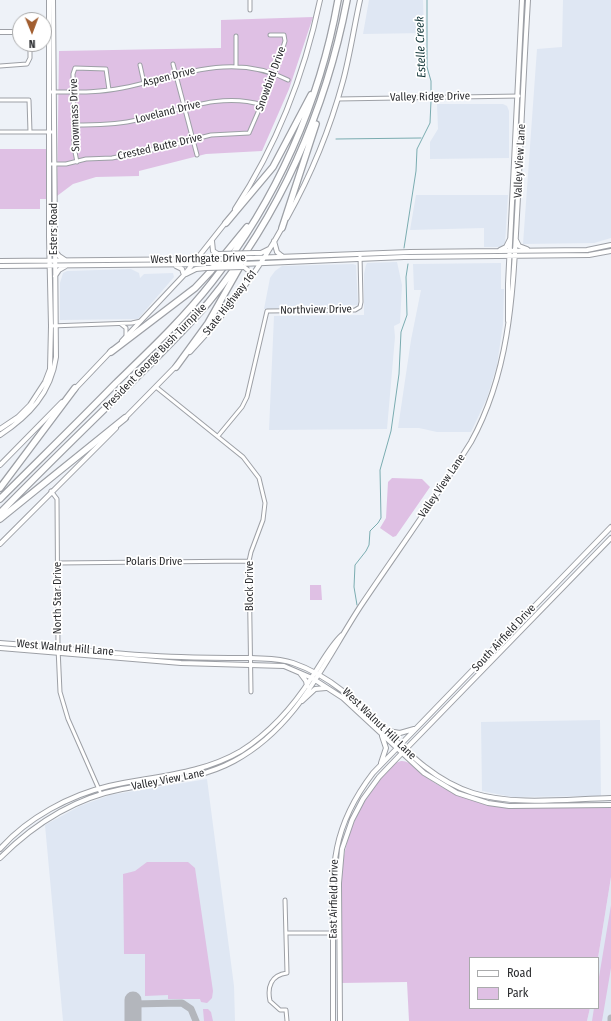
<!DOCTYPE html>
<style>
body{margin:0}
#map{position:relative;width:611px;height:1021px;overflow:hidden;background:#eef2f8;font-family:"Fira Sans Condensed",sans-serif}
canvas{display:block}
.legend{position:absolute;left:469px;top:957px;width:130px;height:52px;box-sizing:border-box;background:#fff;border:1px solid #aaabac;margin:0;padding:5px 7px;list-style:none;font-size:12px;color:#2b2c2f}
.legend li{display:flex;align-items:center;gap:8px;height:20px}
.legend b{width:20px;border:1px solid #aaabac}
.north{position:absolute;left:12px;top:12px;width:40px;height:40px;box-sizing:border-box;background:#fff;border:1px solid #aaabac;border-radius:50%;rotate:179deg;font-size:11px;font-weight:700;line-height:16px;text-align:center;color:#2b2c2f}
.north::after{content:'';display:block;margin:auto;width:14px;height:18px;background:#a25e30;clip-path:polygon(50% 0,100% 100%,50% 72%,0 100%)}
</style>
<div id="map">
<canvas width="611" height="1021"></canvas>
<ul class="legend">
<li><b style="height:5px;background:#fff"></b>Road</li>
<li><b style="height:11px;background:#dfc0e4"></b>Park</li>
</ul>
<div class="north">N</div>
</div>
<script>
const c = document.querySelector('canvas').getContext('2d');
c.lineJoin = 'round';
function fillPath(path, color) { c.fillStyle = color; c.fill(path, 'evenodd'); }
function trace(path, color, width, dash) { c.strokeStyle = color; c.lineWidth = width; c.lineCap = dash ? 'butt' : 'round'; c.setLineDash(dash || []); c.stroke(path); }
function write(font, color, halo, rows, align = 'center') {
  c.font = font + ' "Fira Sans Condensed",sans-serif'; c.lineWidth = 3.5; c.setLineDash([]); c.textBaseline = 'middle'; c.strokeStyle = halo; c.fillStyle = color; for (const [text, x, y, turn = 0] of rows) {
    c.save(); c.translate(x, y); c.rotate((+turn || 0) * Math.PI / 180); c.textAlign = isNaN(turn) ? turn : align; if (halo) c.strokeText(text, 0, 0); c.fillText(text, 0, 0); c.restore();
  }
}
const built = new Path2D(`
 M369 0H423L424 33 363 34Z
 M563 0H611V238L594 243 523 244 537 49 562 47Z
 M437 104H503L507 106 509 111V158L430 159V142L438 129Z
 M416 195H508L505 244 502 247H484V228L410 230Z
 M397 262 402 285 400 323 394 326 395 337 387 429 269 430 274 316 364 315V274L366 265 367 263Z
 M501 263V289H504L503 324 497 365 487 398 471 432H437L419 428H398L411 340 421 290H414L413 264Z
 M353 264 356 265 358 305 336 307 264 309 270 278 275 271 282 266Z
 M131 269 139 273 140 278 144 274 173 273 174 277 138 319 60 320V283L63 273 67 271Z
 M600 720 601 796 512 797 482 791 481 722Z
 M207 779 234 986 235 1021H63L45 825 80 806 110 795Z
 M611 877V1021H587L590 1008H598V958Z`);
const green = new Path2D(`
 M313 17 289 89 262 151 206 154 139 171V176L96 177 73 184 57 196 59 51 221 48V20Z
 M0 149H47L48 199H40V209H0Z
 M392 478 422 479 430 487 396 536 393 537 380 528 386 518 388 482Z
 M310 585H321L322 600H310Z
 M401 761C410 760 418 771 426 777 448 793 473 802 500 806H611V877L598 958H470V1008H590L587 1021H409L407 982 341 983C341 910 329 844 377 783 383 776 391 763 401 761Z
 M147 862H188L195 868 213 991 212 998 207 1003 201 1002 200 999H168V995L145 996V954H124L123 874 135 871Z
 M611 905V968L602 1021H592L594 1008H598V983Z
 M203 1009H208L211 1012 213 1021H204Z`);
const stream = new Path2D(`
 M427 0V67L431 81V94
 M336 139 421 138
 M404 248 416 171 417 149 430 123 431 101
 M357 605 354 587 355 565 366 551 369 545 370 531 378 523 381 518 380 470 391 431 399 374 401 332 407 315 406 277 408 264`);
const taxiway = new Path2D(`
 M133 1004 182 1003 191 1009 196 1021
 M611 1021V1018`);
const runway = new Path2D(`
 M133 1000V1021`);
const street = new Path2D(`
 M250 10V0
 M236 36V66
 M173 64 197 155
 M140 65 144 83
 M0 66 27 64 30 58V44
 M49 92C73 92 98 93 122 88 179 77 231 51 288 80
 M338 99 519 96
 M0 100H29L30 132
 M74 125C93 125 113 125 132 121 174 113 219 91 262 105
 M0 132H53
 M77 162 74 147 73 74 75 68 106 69 109 90
 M49 164H66L86 159 112 158 148 151 211 135 249 133 275 73 285 41 284 35H270
 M121 324 126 328V335
 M51 326 132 323 141 321
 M156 387 243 457 259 478 265 503 263 520 251 552 249 561 251 692
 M218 436 242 407 247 397 267 311 355 310 360 307 361 302 360 255
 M51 491 57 499 58 648 60 692 68 719 101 794
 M58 563 249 561
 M285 900 287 973C271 975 267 987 270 1001L280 1010H286L287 1021
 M287 933H339`);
const secondary = new Path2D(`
 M0 32H20
 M235 209C277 145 304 76 320 0
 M287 218C311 175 330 129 343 81 350 55 354 27 360 0
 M516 240 519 246 527 249
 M212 241 213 251 218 254
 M274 241 277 252 283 257
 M54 250 59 256 65 260
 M500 250 506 247 510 239
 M255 253H261L269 249
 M251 258 410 252 587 250 611 245
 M0 261 215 259
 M242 264 404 257 589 255 611 251
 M0 266 212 264
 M176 266 182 269 184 275
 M244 267 249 271V278
 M186 274 196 269 206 268
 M55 276 59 270 66 266
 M508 321V284L522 0
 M122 341 184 275 226 222
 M190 352C226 313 258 272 283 226
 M74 390 112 350
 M124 419 177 365
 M0 429 18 417 30 405 45 382 50 369 51 326 49 237V0
 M0 435C29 416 51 393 56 357L53 0
 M0 465 62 402
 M0 544 116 428
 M0 643C60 647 121 656 181 657 204 658 227 658 251 658 265 659 279 658 293 663 369 689 400 770 473 793 515 806 567 799 611 798
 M0 648 181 663 284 666 312 678 343 698 424 773 457 793 488 803 509 806 611 805
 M300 673 306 681 307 686
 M302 701 315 689 326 688
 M388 731 400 733 414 729
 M381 763 386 748 382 736
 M0 849C27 818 70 795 109 786 154 776 200 775 241 751 271 732 293 707 312 677 321 664 330 646 342 635
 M0 858C34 824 75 798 122 789 160 781 199 780 234 761 297 727 323 664 360 607 397 552 436 498 471 442 513 366 513 282 518 197 521 131 524 66 528 0
 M333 1021C333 992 333 962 333 933 332 866 331 828 373 773L611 527
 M340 1021 339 883 342 849 352 820 363 799 379 777 401 754 611 538`);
const highway = new Path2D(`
 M226 223 273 167 311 95
 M282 228 316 124
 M111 352 195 288 211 271 247 227
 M176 367 208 323 242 263
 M0 488 75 388
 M0 499C39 460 78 422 116 383 149 351 183 319 212 282 276 201 320 102 338 0
 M0 513C40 472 81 432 122 392 151 363 181 334 208 303 280 216 326 110 347 0
 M0 519 125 418`);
const secondaryBridge = new Path2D(`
 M218 254 255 253
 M215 259 251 258
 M212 264H242
 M206 268 244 267`);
const streetNames = [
 ["Aspen Drive",169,77,-14],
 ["Snowbird Drive",271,79,-70],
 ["Valley Ridge Drive",430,97,-1],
 ["Loveland Drive",168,112,-14],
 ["Snowmass Drive",75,115,-92],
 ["Crested Butte Drive",160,147,-13],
 ["Valley View Lane",520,161,-87],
 ["Esters Road",54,229,-90],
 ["West Northgate Drive",198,259,-1],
 ["State Highway 161",230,303,-52],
 ["Northview Drive",316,310,-1],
 ["President George Bush Turnpike",155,357,-46],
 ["Valley View Lane",442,486,-56],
 ["Polaris Drive",154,562],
 ["Block Drive",250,586,-90],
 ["North Star Drive",58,598,-90],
 ["South Airfield Drive",504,638,-47],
 ["West Walnut Hill Lane",65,648,5],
 ["West Walnut Hill Lane",379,724,44],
 ["Valley View Lane",168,780,-11],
 ["East Airfield Drive",334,899,-89]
];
const waterNames = [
 ["Estelle Creek",421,47,-92]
];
fillPath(built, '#dfe7f3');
fillPath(green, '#dfc0e4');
trace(stream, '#7aacb0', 1);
trace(taxiway, '#b3b6bc', 7);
trace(runway, '#b3b6bc', 17);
trace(street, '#9da0a6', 5);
trace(secondary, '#9da0a6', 6);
trace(highway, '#9da0a6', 8);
trace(street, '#fff', 3);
trace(secondary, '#fff', 4);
trace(highway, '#fff', 5.5);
trace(secondaryBridge, '#9da0a6', 6, []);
trace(secondaryBridge, '#fff', 4);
write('11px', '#2b2c2f', '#fff', streetNames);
write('italic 12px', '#123638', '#fff', waterNames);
</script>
